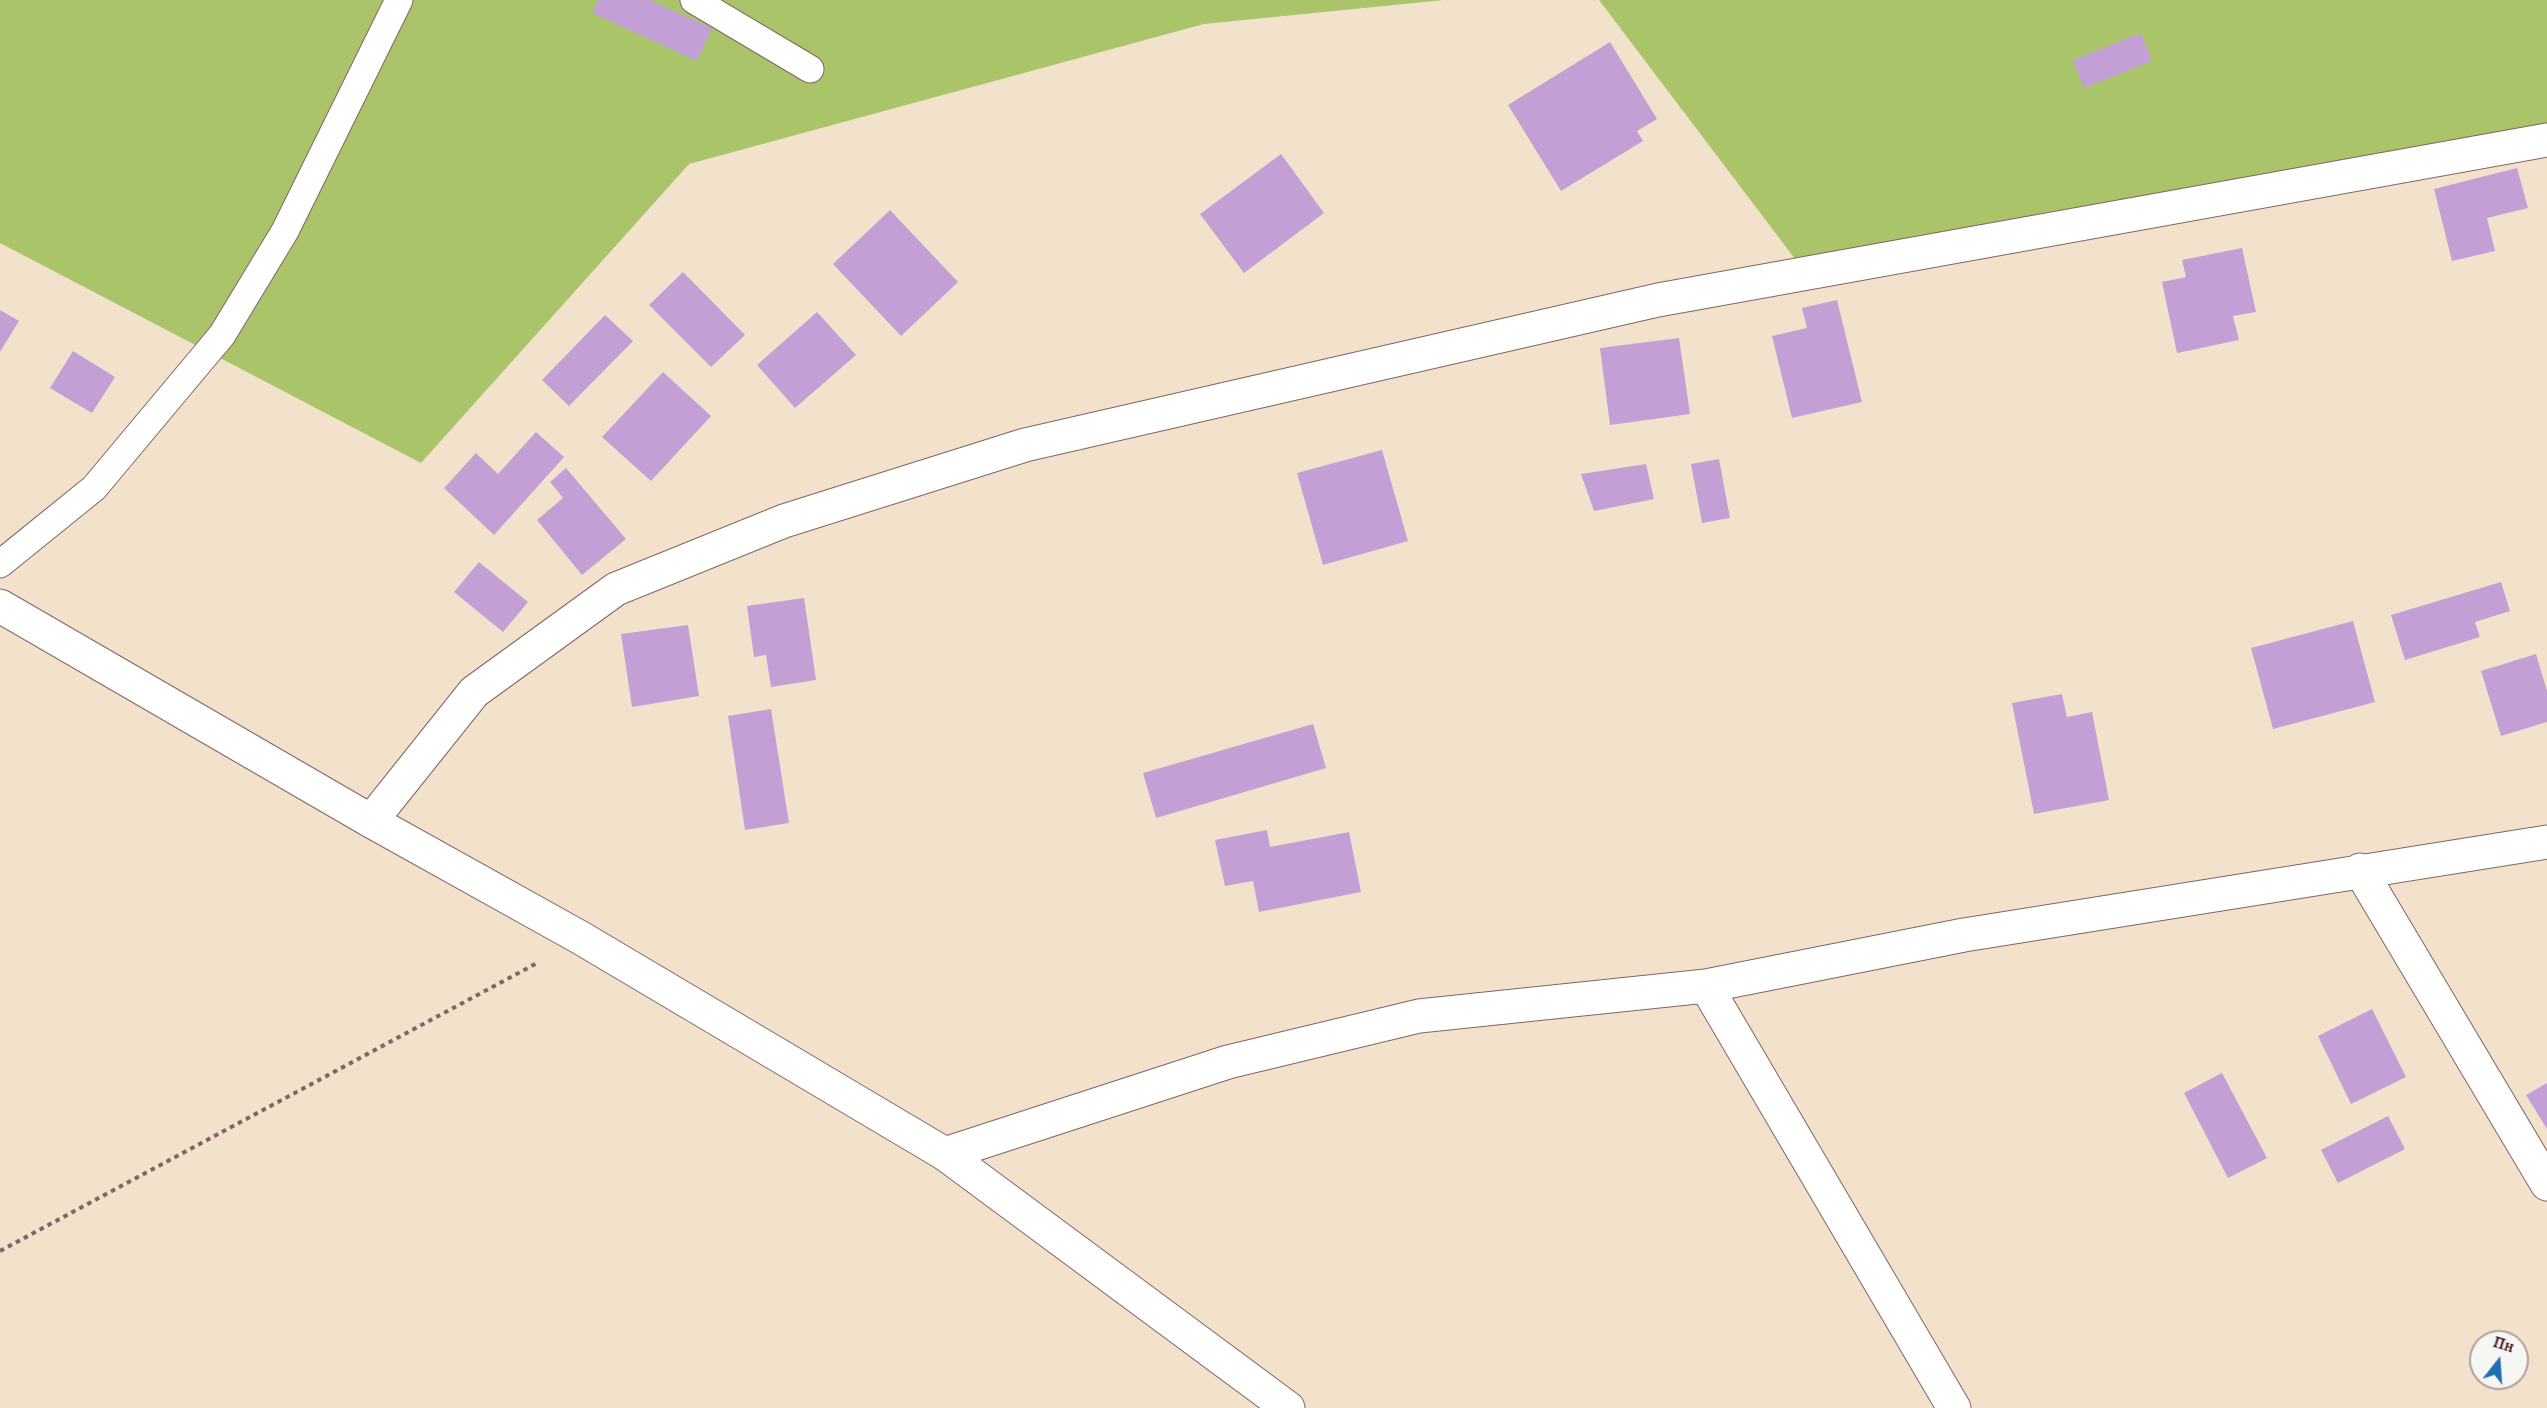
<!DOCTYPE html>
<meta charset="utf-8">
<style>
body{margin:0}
#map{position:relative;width:2547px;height:1408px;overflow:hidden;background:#f3e2cb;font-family:Alegreya,serif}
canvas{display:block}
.north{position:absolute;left:2469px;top:1330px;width:60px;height:60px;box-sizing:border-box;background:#f6f6f2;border:2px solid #b1a0a2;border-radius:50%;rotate:17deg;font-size:16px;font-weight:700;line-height:24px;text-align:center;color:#4a1f2b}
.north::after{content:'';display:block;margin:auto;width:21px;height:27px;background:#1f6fb2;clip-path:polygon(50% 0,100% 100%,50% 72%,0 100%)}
</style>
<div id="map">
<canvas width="2547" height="1408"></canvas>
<div class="north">Пн</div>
</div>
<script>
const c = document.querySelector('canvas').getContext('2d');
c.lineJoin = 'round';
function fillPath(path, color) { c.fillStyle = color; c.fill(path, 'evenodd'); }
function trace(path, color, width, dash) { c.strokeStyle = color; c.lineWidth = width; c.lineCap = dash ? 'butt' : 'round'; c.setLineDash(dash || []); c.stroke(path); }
const green = new Path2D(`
 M0 0H1444L1204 24 689 164 421 463 0 243Z
 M1599 0H2547V150L1817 288Z`);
const building = new Path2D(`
 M598 0H650L712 28 697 61 592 13Z
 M2141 33 2152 61 2084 88 2073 60Z
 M1610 42 1657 119 1637 131 1643 141 1561 191 1508 105Z
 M1281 154 1324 213 1244 273 1200 214Z
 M2517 168 2528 208 2487 218 2495 251 2452 261 2434 189Z
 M890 210 958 282 901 336 833 264Z
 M2242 248 2256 312 2233 316 2239 340 2177 353 2162 282 2186 277 2182 260Z
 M683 272 745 335 711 367 649 305Z
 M1837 300 1862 402 1792 418 1772 336 1807 328 1802 308Z
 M0 310 19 321 0 352Z
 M817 312 856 355 795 408 757 365Z
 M605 315 633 341 569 406 542 380Z
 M1679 338 1690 414 1610 425 1600 348Z
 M73 351 115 377 92 413 50 388Z
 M663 372 711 416 651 481 602 437Z
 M536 432 564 457 494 535 444 488 476 453 498 474Z
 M1382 450 1408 541 1323 565 1297 473Z
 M1719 459 1730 518 1702 523 1691 464Z
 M1646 464 1654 499 1594 511 1581 474Z
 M566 468 626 539 582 575 537 520 563 498 550 482Z
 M479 562 528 602 503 632 454 592Z
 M2501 582 2510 611 2475 622 2480 637 2405 660 2391 615Z
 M804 598 816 680 771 687 766 655 754 657 747 606Z
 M2353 621 2375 702 2273 729 2251 648Z
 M688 625 699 696 632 707 621 634Z
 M2536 654 2547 691V722L2501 736 2481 671Z
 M2062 694 2067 717 2092 712 2109 800 2034 814 2012 703Z
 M771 709 789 823 745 830 728 716Z
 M1313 724 1326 768 1156 818 1143 773Z
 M1267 830 1270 847 1349 832 1361 892 1259 912 1253 881 1225 886 1215 840Z
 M2372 1009 2406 1077 2351 1104 2318 1036Z
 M2222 1073 2267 1158 2228 1178 2184 1093Z
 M2547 1083V1129L2526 1095Z
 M2388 1116 2405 1149 2338 1183 2321 1150Z`);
const path = new Path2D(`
 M0 1251 539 962`);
const lane = new Path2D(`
 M694 0 810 69
 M0 564 94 488 222 335 285 231 399 0`);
const street = new Path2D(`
 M371 821 474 692 616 589 784 521 1025 445 1658 300 2547 140
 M2360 870 2547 1184
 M1706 986 1954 1408
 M945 1154 1228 1062 1419 1016 1706 986 1964 935 2547 842`);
const secondary = new Path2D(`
 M0 606 371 821 581 938 945 1154 1288 1408`);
fillPath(green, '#aac46a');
fillPath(building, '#c2a0d6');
trace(lane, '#856363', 29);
trace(street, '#856363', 35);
trace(secondary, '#856363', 35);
trace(path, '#856363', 4, [4.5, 4.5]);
trace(lane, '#fff', 27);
trace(street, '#fff', 33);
trace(secondary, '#fff', 33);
</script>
